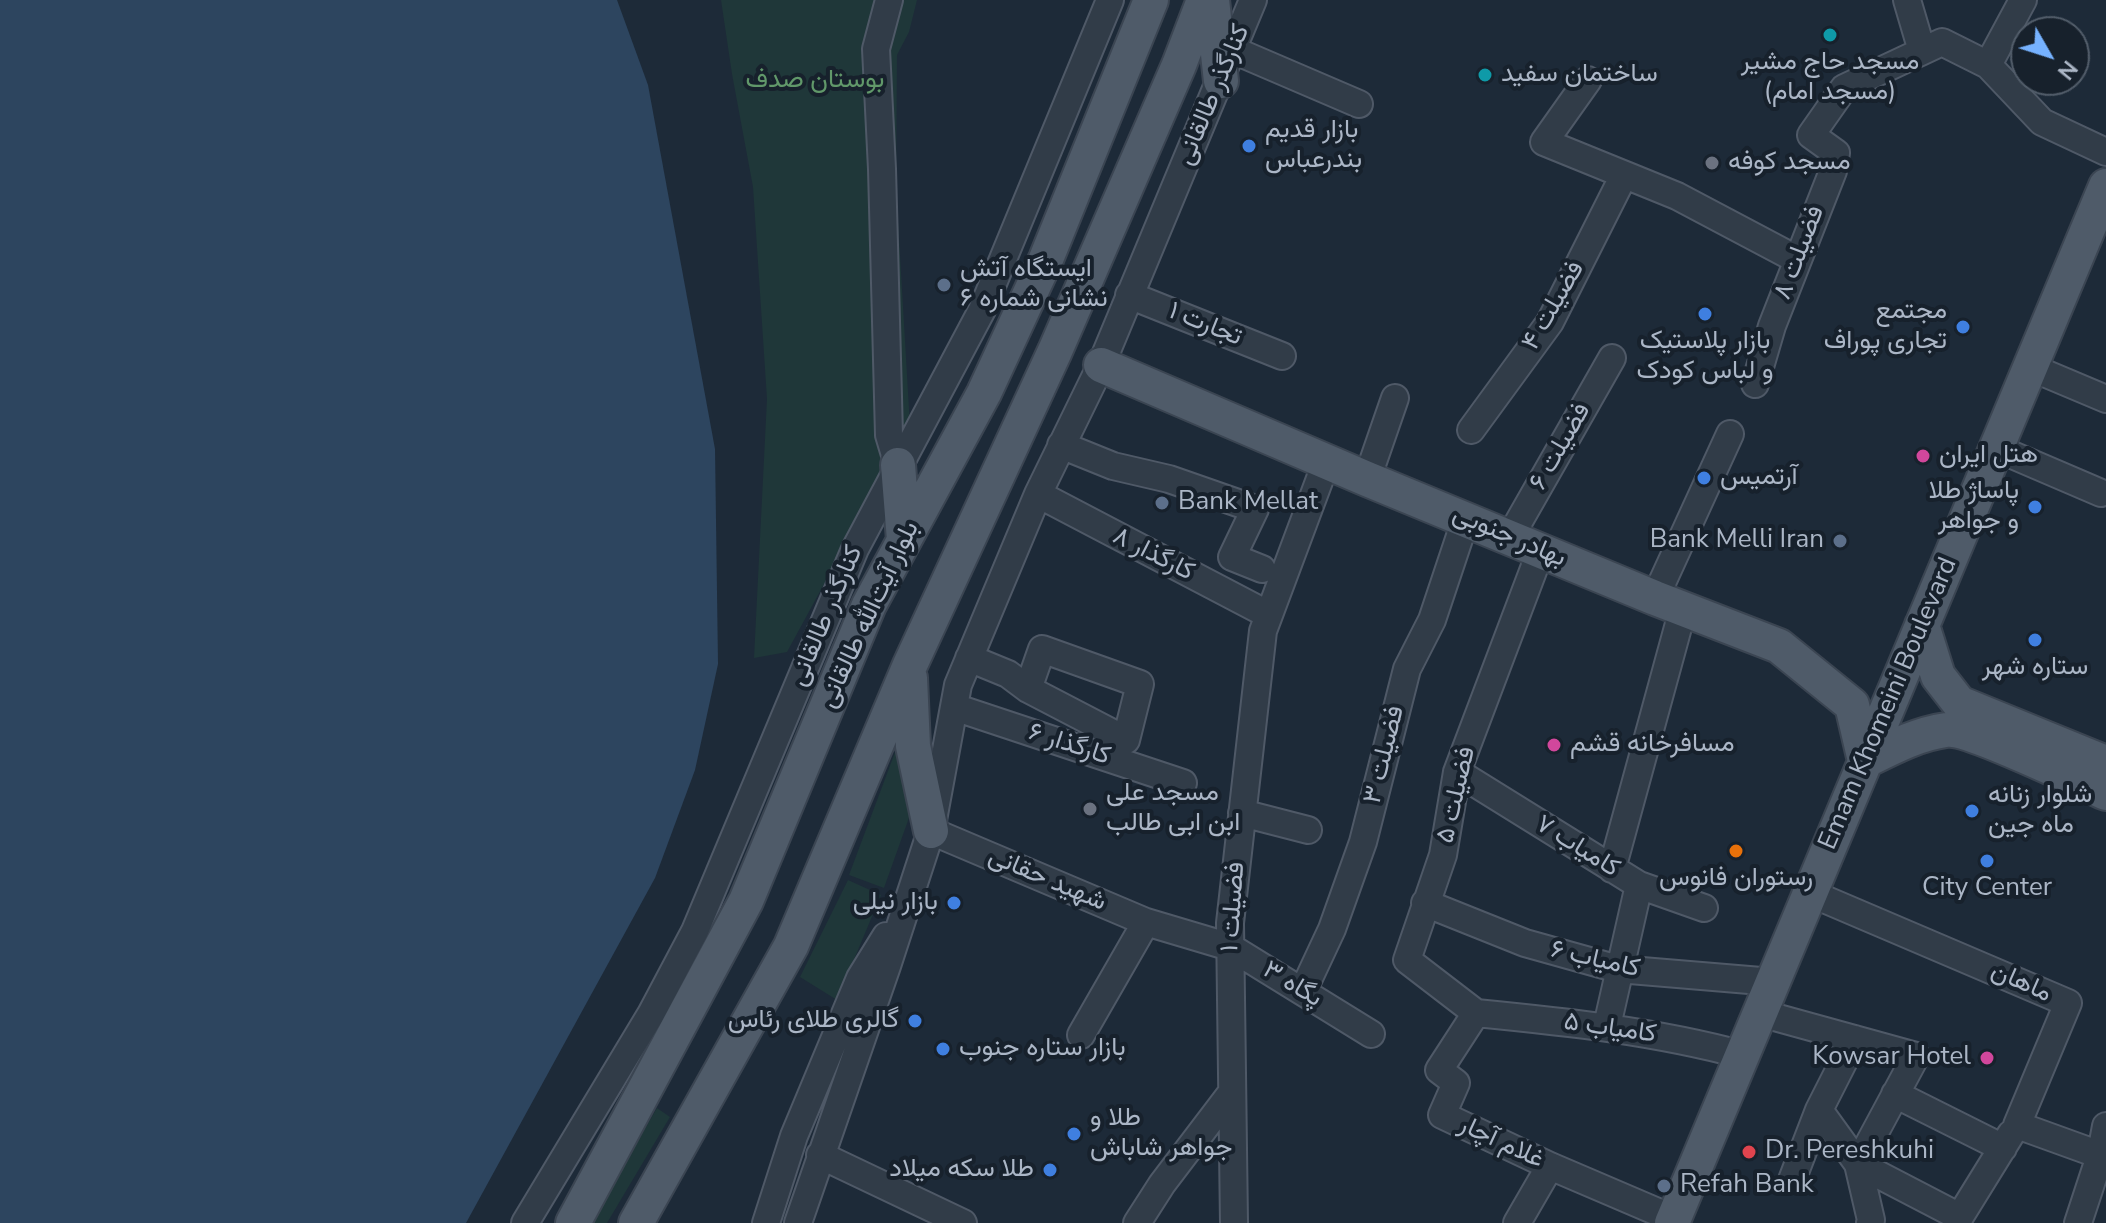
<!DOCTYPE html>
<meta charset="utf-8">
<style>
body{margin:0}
#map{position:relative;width:2106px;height:1223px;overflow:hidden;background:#1d2a38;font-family:"Nunito Sans",sans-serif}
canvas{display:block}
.north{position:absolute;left:2010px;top:16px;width:80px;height:80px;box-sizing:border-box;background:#17212c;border:2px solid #525d6a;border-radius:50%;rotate:129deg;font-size:22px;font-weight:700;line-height:32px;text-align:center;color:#abb6c6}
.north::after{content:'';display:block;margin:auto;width:28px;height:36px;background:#76b2ff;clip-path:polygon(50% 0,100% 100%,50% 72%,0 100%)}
</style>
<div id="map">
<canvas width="2106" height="1223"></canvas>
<div class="north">N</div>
</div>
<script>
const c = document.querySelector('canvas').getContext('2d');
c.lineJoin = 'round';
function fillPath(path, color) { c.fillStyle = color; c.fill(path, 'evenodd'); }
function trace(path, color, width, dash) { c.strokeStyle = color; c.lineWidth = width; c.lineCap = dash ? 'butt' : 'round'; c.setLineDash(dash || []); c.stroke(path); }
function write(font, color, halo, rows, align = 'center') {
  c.font = font + ' "Nunito Sans",Vazirmatn,sans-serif'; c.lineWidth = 8; c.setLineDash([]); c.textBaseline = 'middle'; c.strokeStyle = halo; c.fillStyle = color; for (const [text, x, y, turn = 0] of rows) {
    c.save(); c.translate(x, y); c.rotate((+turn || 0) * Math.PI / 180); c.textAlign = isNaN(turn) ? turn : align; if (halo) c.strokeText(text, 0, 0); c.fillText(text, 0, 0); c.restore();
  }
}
const green = new Path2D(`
 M721 0H917L909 32 897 55 896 187 910 426 787 652 754 658 767 399 753 187 732 74Z
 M900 739 910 815 884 888 849 875Z
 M848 880 881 895 837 1000 800 977Z
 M657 1108 670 1117 607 1223H590Z`);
const water = new Path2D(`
 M0 0H617L648 85 715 449 718 664 695 770 655 878 466 1223H0Z`);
const minor = new Path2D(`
 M889 0 876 49 882 169 889 435 898 465
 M1907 0 1922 51
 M1233 50 1359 104
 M1988 65 2023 0
 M1588 80 1544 142 1677 196 1798 260
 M1129 295 1282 356
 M2030 367 2106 399
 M1755 384 1772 326 1833 171 1836 153 1811 135 1844 88 1942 42 1988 65 2042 122 2106 152
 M1471 430 1550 322 1624 175
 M1061 445 1113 466 1169 479 1255 509 1232 557 1262 569
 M1996 448 2101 493
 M1367 479 1395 398
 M1038 494 1269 615
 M1510 537 1612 358
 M1655 598 1730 434
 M969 658 1008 674 1028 689 1126 740 1140 684 1042 649 1028 689
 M954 707 1183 783
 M1457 772 1639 885 1704 908
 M1242 813 1308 830
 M931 831 1146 922 1230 947 1371 1034
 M1612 869 1683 609
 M1810 893 2068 1003 2017 1125 2089 1151 2106 1153
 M1425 903 1525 943 1618 969 1773 982
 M1303 991 1332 929 1363 842 1407 669 1432 620 1466 518
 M1476 1013 1407 960 1443 855 1457 772 1541 550
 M1476 1013 1439 1070 1456 1083 1442 1115 1550 1166 1674 1219
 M1476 1013C1567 1022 1654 1031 1743 1055
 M1760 1013 1916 1056 1858 1164 1960 1217
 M1607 1026 1639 885
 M1081 1035 1146 922
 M1855 1039 1819 1110 1858 1164 1871 1220 1870 1223
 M1895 1094 2003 1148
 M820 1155 963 1223
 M1792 1180 1819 1110
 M525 1223 651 1014 695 931 855 549 982 310 1110 0
 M766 1223 794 1136 860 978 886 936
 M798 1223 887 966 931 831 958 685 1038 494 1101 365 1253 0
 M1137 1223 1162 1184 1232 1092
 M1234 1223 1230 923 1263 631 1327 460
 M1517 1223 1550 1166
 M1956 1223 2011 1134
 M2078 1223 2101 1153 2106 1126`);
const major = new Path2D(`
 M1212 0 1221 81
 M1101 365 1367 479 1655 598 1779 646 1852 705 1865 761C1891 748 1917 734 1946 730 1968 727 2079 781 2106 793
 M898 465 904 540
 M1922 625 1938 676 1959 703 2106 763
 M910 678 913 746 931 831
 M573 1223 746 901 869 605 984 393 1046 259 1151 0
 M636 1223 791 946 910 665 1055 351 1179 65 1204 0
 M1672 1223 2106 186`);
const markers = [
 [1830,35,8,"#0f9aa8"],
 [1485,75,8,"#0f9aa8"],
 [1249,146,8,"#3f7fe0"],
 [1712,163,8,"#6b7280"],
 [944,285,8,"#5c6f8a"],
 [1705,314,8,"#3f7fe0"],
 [1963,327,8,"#3f7fe0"],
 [1923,456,8,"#d1479c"],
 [1704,478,8,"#3f7fe0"],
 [1162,503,8,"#5c6f8a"],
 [2035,507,8,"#3f7fe0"],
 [1840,541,8,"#5c6f8a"],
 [2035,640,8,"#3f7fe0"],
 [1554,745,8,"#d1479c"],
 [1090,809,8,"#6b7280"],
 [1972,811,8,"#3f7fe0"],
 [1736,851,8,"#e8710a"],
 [1987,861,8,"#3f7fe0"],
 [954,903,8,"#3f7fe0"],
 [915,1021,8,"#3f7fe0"],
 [943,1049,8,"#3f7fe0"],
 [1987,1058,8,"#d1479c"],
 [1074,1134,8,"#3f7fe0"],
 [1749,1152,8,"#e0444e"],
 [1050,1170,8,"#3f7fe0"],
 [1664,1186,8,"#5c6f8a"]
];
const poiNames = [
 ["مسجد حاج مشیر",1830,63,"center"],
 ["(مسجد امام)",1830,93,"center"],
 ["ساختمان سفید",1501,75],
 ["بازار قدیم",1265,131],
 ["بندرعباس",1265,161],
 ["مسجد کوفه",1728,163],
 ["ایستگاه آتش",960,270],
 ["نشانی شماره ۶",960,300],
 ["مجتمع",1947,312,"right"],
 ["تجاری پوراف",1947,342,"right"],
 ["بازار پلاستیک",1705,342,"center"],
 ["و لباس کودک",1705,372,"center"],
 ["هتل ایران",1939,456],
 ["آرتمیس",1720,478],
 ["پاساژ طلا",2019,492,"right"],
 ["و جواهر",2019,522,"right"],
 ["Bank Mellat",1178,503],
 ["Bank Melli Iran",1824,541,"right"],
 ["ستاره شهر",2035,668,"center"],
 ["مسافرخانه قشم",1570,745],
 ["مسجد علی",1106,794],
 ["ابن ابی طالب",1106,824],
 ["شلوار زنانه",1988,796],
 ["ماه جین",1988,826],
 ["رستوران فانوس",1736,879,"center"],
 ["City Center",1987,889,"center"],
 ["بازار نیلی",938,903,"right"],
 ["گالری طلای رئاس",899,1021,"right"],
 ["بازار ستاره جنوب",959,1049],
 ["Kowsar Hotel",1971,1058,"right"],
 ["طلا و",1090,1119],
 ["جواهر شاباش",1090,1149],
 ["Dr. Pereshkuhi",1765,1152],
 ["طلا سکه میلاد",1034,1170,"right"],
 ["Refah Bank",1680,1186]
];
const parkNames = [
 ["بوستان صدف",815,81]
];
const streetNames = [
 ["کنارگذر طالقانی",1214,95,-67],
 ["فضیلت ۸",1800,253,-69],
 ["فضیلت ۴",1554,306,-60],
 ["تجارت ۱",1205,325,22],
 ["فضیلت ۶",1561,447,-60],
 ["بهادر جنوبی",1509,537,23],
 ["کارگذار ۸",1153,555,27],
 ["بلوار آیت‌الله طالقانی",870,615,-65],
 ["کنارگذر طالقانی",827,616,-67],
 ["Emam Khomeini Boulevard",1889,704,-67],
 ["کارگذار ۶",1069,745,18],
 ["فضیلت ۳",1385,755,-76],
 ["فضیلت ۵",1457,795,-77],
 ["کامیاب ۷",1577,847,32],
 ["شهید حقانی",1047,880,23],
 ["فضیلت ۱",1234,907,-86],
 ["کامیاب ۶",1595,960,13],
 ["ماهان",2021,983,24],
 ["پگاه ۳",1292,985,31],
 ["کامیاب ۵",1610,1029,8],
 ["غلام آچار",1501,1143,25]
];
fillPath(green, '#1f3739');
fillPath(water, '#2d455f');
trace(minor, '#4f5967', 30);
trace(major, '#3b4552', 38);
trace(minor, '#313c48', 26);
trace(major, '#4f5b69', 34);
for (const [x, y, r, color] of markers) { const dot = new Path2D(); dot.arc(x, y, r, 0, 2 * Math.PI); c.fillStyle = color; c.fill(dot); trace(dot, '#17212c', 3); }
write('26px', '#abb6c6', '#17212c', poiNames, 'left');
write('26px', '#61986a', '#17212c', parkNames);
write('26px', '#abb6c6', '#17212c', streetNames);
</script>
